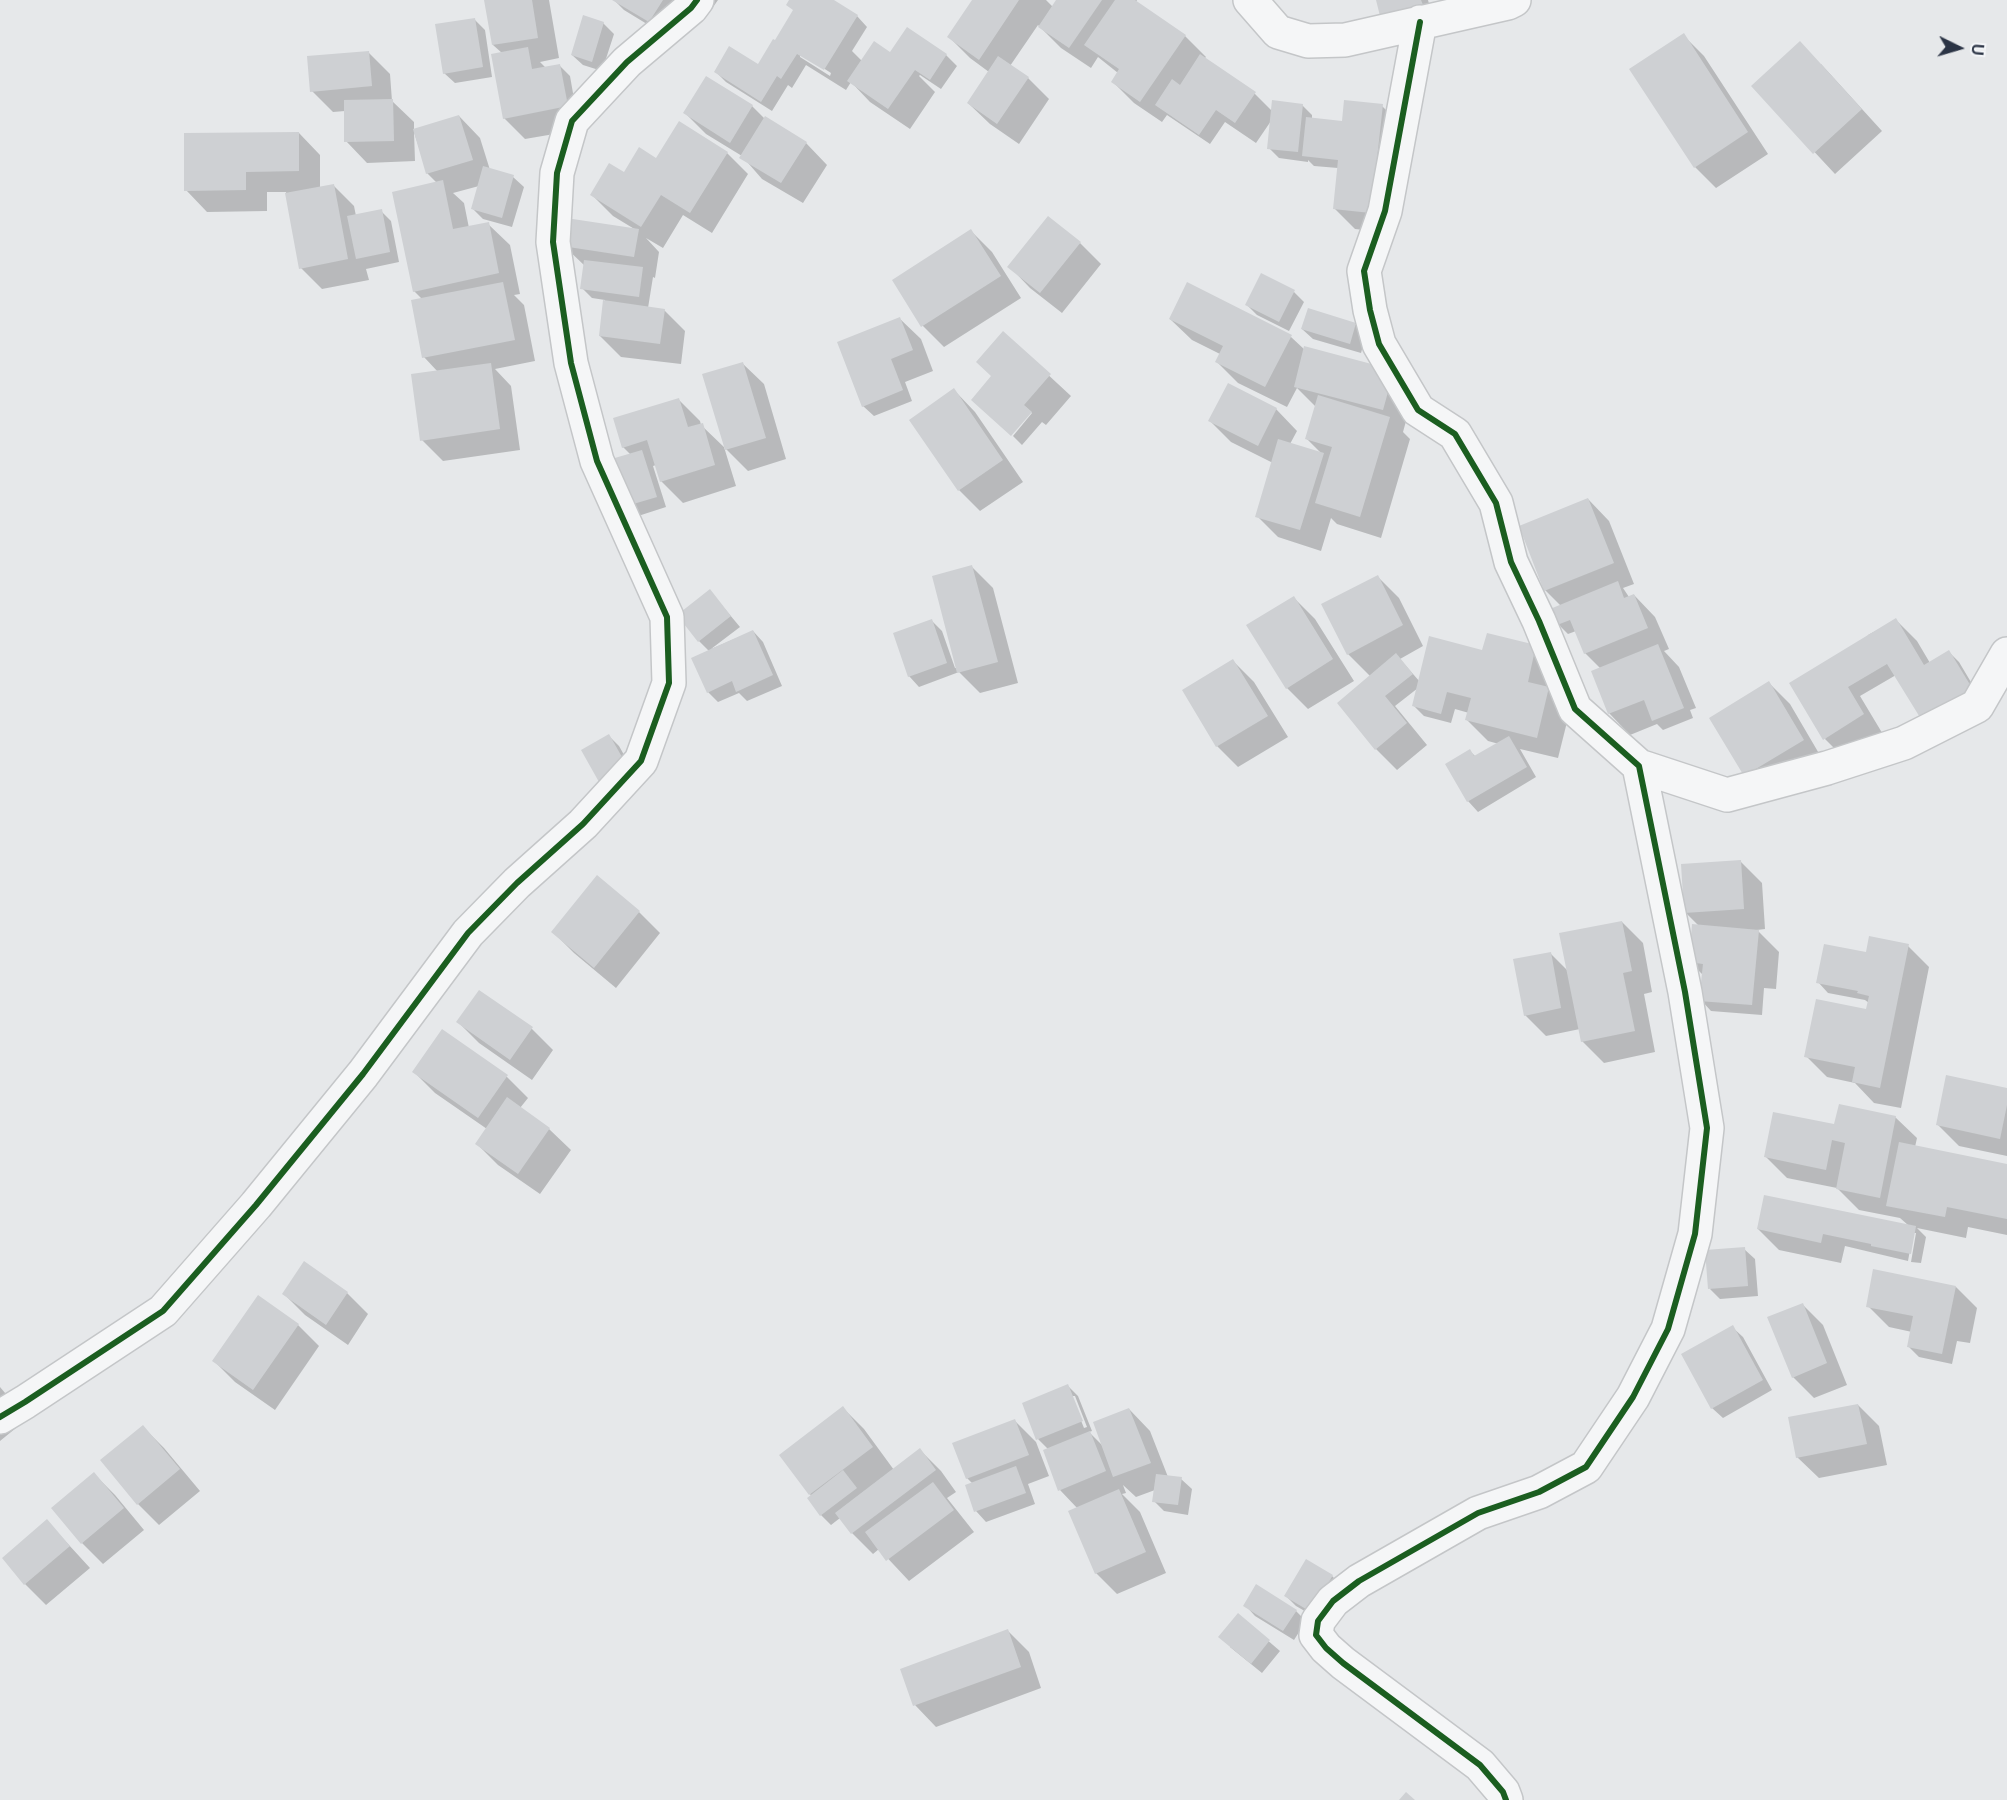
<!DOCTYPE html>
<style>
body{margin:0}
#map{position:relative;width:2007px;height:1800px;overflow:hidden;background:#e6e8ea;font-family:Helvetica,sans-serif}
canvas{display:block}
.north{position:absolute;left:1929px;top:18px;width:60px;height:60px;-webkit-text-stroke:4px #f4f6f9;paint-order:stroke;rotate:95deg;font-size:16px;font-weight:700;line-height:24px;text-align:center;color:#2b3445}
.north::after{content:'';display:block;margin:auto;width:21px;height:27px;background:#2b3445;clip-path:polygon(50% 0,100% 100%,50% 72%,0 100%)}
</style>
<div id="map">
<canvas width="2007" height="1800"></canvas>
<div class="north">U</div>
</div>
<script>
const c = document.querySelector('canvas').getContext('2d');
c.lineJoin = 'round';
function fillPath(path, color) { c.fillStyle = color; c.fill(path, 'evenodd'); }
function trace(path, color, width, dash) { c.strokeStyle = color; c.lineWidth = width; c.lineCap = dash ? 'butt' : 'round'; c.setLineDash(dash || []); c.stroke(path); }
const shadow = new Path2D(`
 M486 0H549L559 58 540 62 546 68 560 66 570 76 577 116 560 133 525 139 504 118 502 53 493 45Z
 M614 0H679L660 32 624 10Z
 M696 0H718L711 10Z
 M791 0H831L857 16 867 27 852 51 862 61 890 54 907 29 946 55 957 66 941 89 920 75 919 76 935 92 910 129 870 102 851 82 846 90 806 65 792 88 788 85 772 111 726 82 716 72 758 66 782 46 794 11ZM800 53 831 73 830 76 800 57Z
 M974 0H1046L1053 7 1058 0H1137L1136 2 1185 36 1206 57 1204 59 1255 94 1272 111 1302 105 1312 115V119L1343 122 1382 106 1403 127 1392 233 1355 229 1334 208 1338 168 1314 166 1308 160V162L1279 158 1269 148 1271 121 1256 143 1225 122 1210 144 1167 115 1162 122 1134 103 1113 82 1118 73 1098 57 1091 68 1061 48 1038 25 1010 66 1028 78 1049 99 1019 144 990 124 968 103 989 72 970 58 949 37Z
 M1378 0H1428L1432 15Z
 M474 19 485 30 492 77 455 83 444 73Z
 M603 23 614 34 602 71 583 65 572 55Z
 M1683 35 1704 56 1768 154 1716 188 1695 167Z
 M369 53 390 74 392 101 414 122V130L459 116 480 138 490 170 513 177 524 187 512 227 483 219 473 209 479 186 453 193 464 203 469 228 488 224 510 245 520 294 514 295 524 305 535 361 495 369 511 386 520 450 443 461 422 440 438 372 424 357 422 299 414 291 437 183 427 173 414 132 415 161 367 163 346 141 345 111 333 112 312 91Z
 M1821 64 1882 131 1835 174 1753 86Z
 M707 78 752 106 765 119 806 143 827 165 803 203 762 179 742 156 706 134 685 113Z
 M299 133 320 155V188L333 185 354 206 356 216 381 211 391 221 399 262 366 269 369 280 322 289 301 268 286 192H267V211L207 212 186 190Z
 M727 153 748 174 712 233 683 215 663 248 646 238 659 252 655 278 653 277 648 308 664 310 685 331 681 364 621 357 600 336 605 300 592 298 582 288 585 266 564 246 636 230 613 216 592 195 625 174 656 160Z
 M971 231 992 252 1021 298 944 347 923 326 894 280Z
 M1080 243 1101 264 1062 313 1030 288 1009 266Z
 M1294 292 1304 302 1289 331 1257 315 1247 305Z
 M1309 310 1356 325 1366 335 1361 353 1313 339 1302 329Z
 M899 318 921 339 933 371 905 382 912 401 874 416 863 406Z
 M1170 319 1291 337 1305 350 1414 392 1403 432 1410 439 1381 538 1337 524 1331 518 1321 551 1278 537 1257 516 1273 463 1231 442 1210 421 1276 409 1297 431 1290 444 1321 453 1306 438 1316 407 1297 388 1287 407 1238 383 1217 362 1220 354 1192 340Z
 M1003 333 1071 396 1046 425 1042 422 1022 445 1013 436 1032 413 993 377Z
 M742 363 764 384 786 459 748 471 724 447 736 486 683 503 661 481 656 465 653 466 666 507 635 517 631 455 623 447 678 399 700 421 701 425 726 449Z
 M954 390 975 412 1023 482 980 511 959 490 911 420Z
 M1588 499 1609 521 1634 584 1623 588 1629 597 1634 595 1655 617 1669 649 1664 651 1679 667 1696 708 1690 710 1693 718 1663 730 1657 724 1630 735 1609 713 1601 669 1585 653 1576 631 1568 634 1558 624 1561 606 1545 590Z
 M972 567 993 588 1018 683 980 693 959 672 919 687 909 676 932 621 942 631 955 668H957Z
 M1378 577 1399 598 1423 646 1400 659 1420 682 1483 651 1536 647 1570 710 1558 758 1520 749 1536 777 1478 812 1468 801 1447 765 1470 751 1476 757 1499 744 1488 741 1467 720 1469 713 1455 709 1451 723 1424 716 1414 706 1418 688 1395 706 1427 745 1397 770 1376 749 1371 677 1348 654Z
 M710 591 740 627 711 649 753 631 763 642 782 686 747 701 739 693 718 702 708 692 709 651 699 641Z
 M1294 598 1315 619 1354 681 1308 709 1287 688Z
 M1896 620 1917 641 1930 663 1949 652 1959 662 1981 699 1959 712 1896 675 1860 696 1884 736 1846 760 1825 739 1868 635Z
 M1233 661 1254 682 1288 737 1238 767 1217 746 1184 690Z
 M1769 683 1790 704 1824 762 1746 776Z
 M609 736 619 746 636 776 583 751Z
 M1741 862 1762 883 1765 929 1757 930 1779 952 1776 989 1764 988 1762 1015 1711 1011 1701 1000 1703 975 1690 962 1699 926 1685 912Z
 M598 878 639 912 660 933 616 988 574 953 553 932Z
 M1622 922 1643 943 1652 992 1644 994 1655 1052 1604 1063 1582 1041 1580 1029 1546 1036 1525 1015 1550 953 1569 972Z
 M1908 946 1929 967 1901 1108 1874 1103 1855 1083 1827 1077 1806 1056 1868 1011 1869 1003 1865 1000 1828 993 1818 982 1866 954Z
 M479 992 532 1029 553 1050 532 1080 479 1043 458 1022Z
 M414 1072 507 1077 528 1098 520 1108 549 1129 571 1150 540 1194 498 1165 477 1144 487 1129 435 1093Z
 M2007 1090V1156L1959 1146 1938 1125Z
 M1895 1117 1917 1138 1915 1147 2007 1165V1235L1968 1227 1966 1238 1917 1228 1926 1237 1921 1263 1911 1262 1916 1233H1913L1908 1261 1845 1246 1841 1263 1779 1250 1758 1229 1908 1225 1900 1218 1859 1210 1837 1188 1787 1178 1766 1157 1836 1126Z
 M1744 1249 1755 1259 1758 1296 1720 1299 1710 1289Z
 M1956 1287 1977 1308 1970 1343 1957 1341 1952 1364 1919 1357 1909 1347 1912 1332 1889 1327 1868 1306Z
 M347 1293 368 1314 348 1345 305 1315 284 1294Z
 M1802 1304 1823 1325 1847 1385 1814 1398 1793 1377Z
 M298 1325 319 1346 275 1410 235 1382 214 1361Z
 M1732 1327 1743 1337 1772 1390 1723 1418 1712 1408Z
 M1068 1386 1078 1396 1092 1431 1089 1432 1103 1446 1129 1409 1150 1431 1168 1477 1181 1479 1192 1489 1188 1515 1164 1511 1154 1501 1155 1490 1136 1497 1123 1485 1126 1493 1122 1494 1140 1512 1166 1573 1117 1594 1096 1573 1078 1509 1060 1490 1048 1449 1038 1439ZM1071 1396H1075L1087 1427 1084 1428Z
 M0 1387 27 1419 0 1441Z
 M1858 1405 1879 1426 1887 1465 1819 1478 1797 1457Z
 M843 1408 864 1429 894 1470 920 1450 941 1471 956 1492 947 1498 974 1532 909 1581 879 1549 873 1554 852 1533 840 1518 831 1525 821 1515 810 1494Z
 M1015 1421 1036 1442 1049 1476 1028 1484 1035 1504 986 1522 976 1511 973 1484 967 1478Z
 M143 1427 164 1448 200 1491 159 1525 138 1504Z
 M94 1474 115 1495 144 1530 103 1564 82 1543Z
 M47 1521 90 1568 46 1605 25 1584Z
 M1332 1576 1342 1586 1322 1621 1296 1606 1286 1596Z
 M1245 1605 1296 1611 1306 1621 1294 1640 1255 1616Z
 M1238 1615 1280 1651 1262 1673 1230 1647Z
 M1008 1631 1029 1652 1041 1688 936 1727 915 1705Z`);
const building = new Path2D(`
 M484 0H532L538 38 492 45Z
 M612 0H663L649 22Z
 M789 0H834L858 15 824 70 797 54 781 79 777 76 761 102 714 72 729 46 758 64 773 39 775 40 793 10 786 5Z
 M972 0H1019L979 60 947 37Z
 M1056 0H1102L1069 48 1038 27Z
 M1115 0H1135L1186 35 1140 102 1111 82 1119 69 1084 45Z
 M1376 0H1421L1423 5 1380 16Z
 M583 15 604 22 592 62 571 55Z
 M475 18 483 67 443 74 435 24Z
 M907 27 947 54 930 80 915 70 888 109 847 81 874 41 890 52Z
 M1684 33 1748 132 1694 168 1629 69Z
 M1800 41 1862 109 1813 154 1751 86Z
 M528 47 532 69 560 64 568 106 503 119 491 54Z
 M369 51 372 86 310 92 307 56Z
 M1200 54 1256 92 1235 123 1216 110 1199 135 1155 105 1172 79 1180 85Z
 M998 56 1029 77 997 124 967 103Z
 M706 76 753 105 730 143 683 113Z
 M393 99 394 141 344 142V100Z
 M1272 100 1303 104 1298 152 1267 149Z
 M1344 100 1383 104 1371 213 1333 209 1338 160 1302 156 1306 117 1342 121Z
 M459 115 473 160 426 174 413 129Z
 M765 116 807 142 781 183 739 158Z
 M679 121 728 152 690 213 661 195 641 227 590 195 609 163 624 172 639 147 656 158Z
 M299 132V171L246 172V190L184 191V133Z
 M483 166 514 175 502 218 471 209Z
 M443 180 453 229 489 222 499 273 413 292 392 192Z
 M334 184 348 259 299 269 285 193Z
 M382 209 390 252 356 259 347 216Z
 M1048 216 1081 242 1040 293 1007 267Z
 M566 218 639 229 634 257 562 246Z
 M971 229 1001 276 921 327 892 280Z
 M584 260 643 267 639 297 580 289Z
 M1261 273 1295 290 1279 322 1245 305Z
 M503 282 515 340 422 358 411 300Z
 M1187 282 1292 335 1265 387 1215 362 1223 346 1169 319Z
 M603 300 665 309 660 344 599 336Z
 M1308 308 1356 323 1350 344 1301 329Z
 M900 317 913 350 891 359 903 390 862 407 837 342Z
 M1003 331 1051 374 1024 405 1032 412 1011 436 971 400 991 376 976 362Z
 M1304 346 1394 370 1383 410 1294 387Z
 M743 362 766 438 725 450 702 374Z
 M491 363 500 429 420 441 411 374Z
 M1228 383 1277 408 1258 446 1208 421Z
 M954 388 1003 460 958 491 909 420Z
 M1318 395 1390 417 1360 517 1315 503 1332 447 1305 439Z
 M679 398 688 427 703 423 715 465 660 482 647 440 622 448 613 418Z
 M1278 439 1324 453 1300 530 1255 517Z
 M642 450 657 497 623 507 608 460Z
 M1588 498 1614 563 1544 591 1519 526Z
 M972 565 998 662 957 673 932 576Z
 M1378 575 1403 625 1347 655 1321 604Z
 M1618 581 1624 598 1634 594 1648 628 1584 654 1570 620 1557 625 1550 609Z
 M710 589 731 616 698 642 677 615Z
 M1294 596 1333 659 1286 689 1246 625Z
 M1896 618 1924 665 1949 650 1972 688 1921 719 1887 664 1848 687 1864 714 1823 740 1789 683Z
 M932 619 947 663 908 677 893 633Z
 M753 630 773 675 736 692 732 681 707 693 691 658Z
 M1487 633 1536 645 1528 682 1549 687 1537 738 1465 720 1471 698 1447 692 1441 714 1412 706 1429 636 1482 650Z
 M1658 644 1684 708 1652 721 1644 700 1608 714 1591 671Z
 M1396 653 1413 674 1385 696 1407 723 1375 750 1337 703Z
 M1233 659 1268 716 1216 747 1182 690Z
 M1769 681 1804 740 1744 776 1709 718Z
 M609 734 627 766 599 782 581 750Z
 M1509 736 1527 767 1467 802 1445 764 1470 749 1474 756Z
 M1741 860 1744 909 1684 913 1681 864Z
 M597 875 640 911 594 968 551 932Z
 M1622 921 1632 971 1623 973 1635 1031 1581 1042 1559 933Z
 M1692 924 1759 930 1752 1005 1699 1001 1703 964 1689 962Z
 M1869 936 1909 944 1880 1088 1852 1082 1855 1067 1804 1057 1816 999 1866 1009 1869 996 1857 993 1858 991 1816 983 1824 944 1866 952Z
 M1551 952 1561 1008 1524 1016 1513 959Z
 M479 990 533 1027 510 1060 456 1022Z
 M442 1029 508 1075 478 1118 412 1072Z
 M1946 1075 2007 1088V1105L2000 1139 1936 1125Z
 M507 1097 550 1128 518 1174 475 1144Z
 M1839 1104 1896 1116 1880 1198 1836 1189 1845 1143 1832 1140 1826 1170 1764 1157 1773 1112 1834 1124Z
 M1899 1142 2007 1164V1219L1947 1207 1945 1217 1886 1206Z
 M1764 1195 1916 1226 1911 1254 1871 1246V1244L1823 1234 1821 1243 1757 1229Z
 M1745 1247 1748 1286 1708 1289 1705 1250Z
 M304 1261 348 1292 326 1325 282 1294Z
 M1873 1269 1956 1286 1942 1354 1907 1347 1913 1316 1866 1307Z
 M258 1295 299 1324 253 1390 212 1361Z
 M1803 1303 1827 1363 1792 1378 1767 1317Z
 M1733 1325 1763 1380 1711 1409 1681 1354Z
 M1068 1384 1083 1421 1036 1440 1022 1403Z
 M1858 1404 1867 1444 1796 1458 1788 1417Z
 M843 1406 873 1447 809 1495 779 1455Z
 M1129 1408 1151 1463 1113 1477 1093 1422Z
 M1015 1419 1029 1455 966 1479 952 1443Z
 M143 1425 180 1469 137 1505 100 1460Z
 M1090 1431 1106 1471 1058 1491 1043 1450Z
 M920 1448 936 1470 851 1534 835 1513Z
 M1016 1466 1026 1493 974 1512 965 1485Z
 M843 1470 857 1488 820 1516 807 1498Z
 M94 1472 124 1508 81 1544 51 1508Z
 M1156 1474 1182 1477 1178 1505 1152 1502Z
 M933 1482 954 1510 886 1561 865 1532Z
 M1119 1489 1146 1552 1095 1574 1068 1511Z
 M47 1519 70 1546 24 1585 2 1558Z
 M1306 1559 1333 1575 1311 1612 1284 1596Z
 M1256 1584 1297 1610 1283 1631 1243 1606Z
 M1238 1613 1270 1640 1251 1664 1218 1637Z
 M1008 1629 1021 1667 913 1706 900 1669Z
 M1406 1792 1415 1800H1399Z`);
const minor = new Path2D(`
 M1250 0 1278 32 1308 41 1345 40 1508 3 1514 0
 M1420 22 1385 211 1364 271 1370 310 1379 344 1418 410 1455 434 1496 503 1511 562 1539 621 1575 709 1639 766 1685 992 1707 1128 1695 1234 1668 1329 1633 1397 1586 1467 1539 1492 1478 1513 1359 1581 1333 1601 1318 1621 1316 1635 1326 1648 1343 1663 1480 1765 1503 1792 1506 1800
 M1639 766 1727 795 1827 768 1904 743 1977 706 2007 654
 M0 1417 25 1402 163 1311 256 1205 363 1074 468 933 517 883 583 824 641 761 669 683 667 617 597 461 571 363 553 242 557 173 572 121 627 62 691 8 697 0`);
const cycleway = new Path2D(`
 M1420 22 1385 211 1364 271 1370 310 1379 344 1418 410 1455 434 1496 503 1511 562 1539 621 1575 709 1639 766 1685 992 1707 1128 1695 1234 1668 1329 1633 1397 1586 1467 1539 1492 1478 1513 1359 1581 1333 1601 1318 1621 1316 1635 1326 1648 1343 1663 1480 1765 1503 1792 1506 1800
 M0 1417 25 1402 163 1311 256 1205 363 1074 468 933 517 883 583 824 641 761 669 683 667 617 597 461 571 363 553 242 557 173 572 121 627 62 691 8 697 0`);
fillPath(shadow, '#0003');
fillPath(building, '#ced0d3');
trace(minor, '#c4c6c8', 36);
trace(minor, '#f5f6f7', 33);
trace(cycleway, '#1b5e20', 6);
</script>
